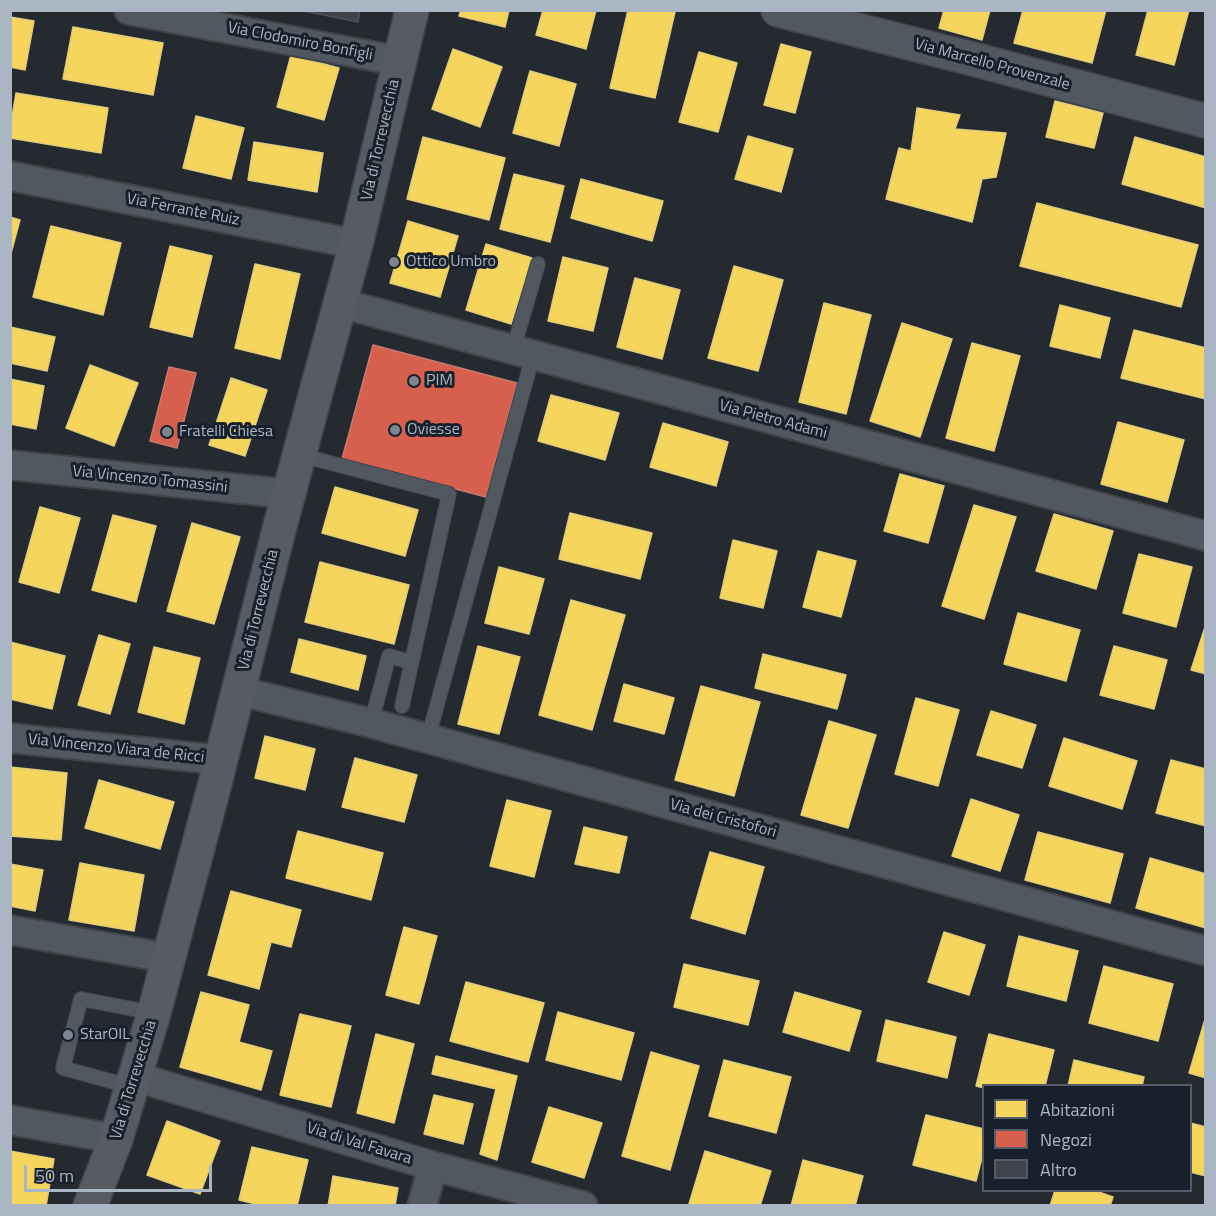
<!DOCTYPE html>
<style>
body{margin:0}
#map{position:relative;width:1216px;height:1216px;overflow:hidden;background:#242a30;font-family:"Titillium Web",sans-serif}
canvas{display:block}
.frame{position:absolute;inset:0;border:12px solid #abb6c4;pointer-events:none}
.legend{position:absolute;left:982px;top:1084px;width:210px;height:108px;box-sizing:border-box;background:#18202b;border:2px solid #535c68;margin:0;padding:8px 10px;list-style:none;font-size:18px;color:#abb6c4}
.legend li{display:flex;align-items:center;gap:12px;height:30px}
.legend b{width:30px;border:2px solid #535c68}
.scale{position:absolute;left:24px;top:1165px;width:188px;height:27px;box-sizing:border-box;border:3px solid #abb6c4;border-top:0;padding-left:8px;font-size:18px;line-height:21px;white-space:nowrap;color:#abb6c4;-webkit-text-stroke:4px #18202b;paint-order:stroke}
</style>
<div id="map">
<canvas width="1216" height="1216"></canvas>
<div class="frame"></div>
<ul class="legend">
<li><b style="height:16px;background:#f6d55c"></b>Abitazioni</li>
<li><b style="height:16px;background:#d6604d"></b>Negozi</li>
<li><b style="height:16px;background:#3f444a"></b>Altro</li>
</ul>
<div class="scale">50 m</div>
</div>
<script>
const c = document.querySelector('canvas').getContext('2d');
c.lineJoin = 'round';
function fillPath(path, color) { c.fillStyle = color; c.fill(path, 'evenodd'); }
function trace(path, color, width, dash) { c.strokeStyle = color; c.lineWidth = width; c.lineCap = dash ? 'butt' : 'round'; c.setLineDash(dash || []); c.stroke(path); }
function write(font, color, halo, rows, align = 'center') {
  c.font = font + ' "Titillium Web",sans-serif'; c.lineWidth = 6; c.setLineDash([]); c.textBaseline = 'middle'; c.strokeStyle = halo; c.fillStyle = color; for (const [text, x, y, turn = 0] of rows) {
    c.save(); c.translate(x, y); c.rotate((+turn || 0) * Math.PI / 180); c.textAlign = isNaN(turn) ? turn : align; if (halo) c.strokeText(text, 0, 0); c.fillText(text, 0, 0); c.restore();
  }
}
const homes = new Path2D(`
 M461 10H509L505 27 459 16Z
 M543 10H596L586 49 536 35Z
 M628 10H668L675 12 655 98 610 88Z
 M944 10H990L982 40 939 28Z
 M1023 10H1106L1092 63 1014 43Z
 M1148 10H1189L1174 65 1136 55Z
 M10 17 34 21 25 70 10 67Z
 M73 27 163 43 153 95 63 79Z
 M781 44 811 52 795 113 764 105Z
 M453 49 502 67 480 127 432 109Z
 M699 52 737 63 718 132 679 122Z
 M291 55 339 68 324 120 277 107Z
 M530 71 576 84 559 146 513 133Z
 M16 93 108 108 101 153 10 138V129Z
 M1055 101 1103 113 1094 148 1046 137Z
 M917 108 960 115 955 129 1006 133 996 177 982 179 972 222 886 199 899 148 911 151Z
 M196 116 244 128 231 179 183 168Z
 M748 136 793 149 781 192 735 179Z
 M423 137 505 158 489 220 407 199Z
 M1135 137 1206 157V208L1122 184Z
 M254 142 323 153 317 192 248 180Z
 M514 174 564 186 550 242 500 229Z
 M581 179 663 201 652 241 571 218Z
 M1037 203 1198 245 1181 307 1020 266Z
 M10 217 20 220 10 257Z
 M408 221 458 236 440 297 390 283Z
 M51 226 121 243 103 315 33 297Z
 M486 244 532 258 511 324 466 310Z
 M170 246 212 256 192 337 150 327Z
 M563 257 608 268 593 331 548 321Z
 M255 264 300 274 280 359 235 348Z
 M734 266 783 280 758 371 708 358Z
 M635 278 680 290 662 359 617 347Z
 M824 303 871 315 846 414 799 402Z
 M1060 305 1110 318 1100 358 1050 346Z
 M902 323 952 339 920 437 870 421Z
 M10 327 55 337 47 371 10 363Z
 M1134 330 1206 348V399L1121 378Z
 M972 343 1020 356 994 451 946 438Z
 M90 365 138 383 114 446 66 428Z
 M231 378 267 390 245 456 209 445Z
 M10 379 44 386 36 429 10 424Z
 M551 395 619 413 605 460 538 441Z
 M1118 422 1184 440 1167 502 1101 484Z
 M663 423 728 442 716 486 650 467Z
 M900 474 944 486 928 543 884 531Z
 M335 487 418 510 405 556 322 533Z
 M974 505 1016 517 984 619 942 606Z
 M40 507 80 518 59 593 19 582Z
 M570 513 652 533 640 579 559 559Z
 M1054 514 1113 531 1096 589 1036 571Z
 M113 515 156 526 136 602 92 590Z
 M192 523 240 537 214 624 167 611Z
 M733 540 777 551 763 608 720 598Z
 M818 551 856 561 841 617 803 607Z
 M1139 554 1192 567 1176 627 1123 613Z
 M320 562 409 585 394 644 305 622Z
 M499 567 544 579 529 634 485 623Z
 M571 600 625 615 592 730 539 715Z
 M1018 613 1080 630 1066 681 1004 664Z
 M1206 624V674L1191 670Z
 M99 635 130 644 110 714 78 705Z
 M299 639 366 656 358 690 291 672Z
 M10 642 65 656 52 709 10 699Z
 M478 646 520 657 499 734 458 724Z
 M1114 646 1167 660 1154 709 1100 695Z
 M154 647 200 658 184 724 138 712Z
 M763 654 846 675 837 709 755 688Z
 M624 684 674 698 664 734 614 721Z
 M701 686 760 702 734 796 675 780Z
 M916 698 959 710 938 786 895 774Z
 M991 711 1036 725 1022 768 977 755Z
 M829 721 876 735 848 828 801 815Z
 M265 736 315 749 305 790 255 778Z
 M1064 738 1137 761 1122 809 1049 786Z
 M355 758 417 775 404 822 342 807Z
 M1171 760 1206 769V826L1156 813Z
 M10 767 67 773 61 840 10 836Z
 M99 780 174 802 160 849 85 828Z
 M971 799 1019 815 1000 871 952 856Z
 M507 800 551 811 534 877 490 866Z
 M584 827 627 837 619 873 575 864Z
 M298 831 383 853 371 900 286 878Z
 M1038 832 1123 854 1110 903 1025 880Z
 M710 852 764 867 745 934 691 918Z
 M1150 858 1206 874V928L1136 908Z
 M80 863 144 875 134 931 69 920Z
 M10 864 43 870 35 911 10 906Z
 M231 891 301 910 291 947 271 942 259 989 208 975Z
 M404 927 437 936 419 1004 386 995Z
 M944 932 985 945 969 995 928 982Z
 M1019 936 1078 951 1066 1001 1007 986Z
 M684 964 759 981 748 1025 674 1007Z
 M1104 966 1173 984 1158 1041 1089 1023Z
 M466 982 544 1003 528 1062 450 1041Z
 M201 992 249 1005 239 1042 272 1051 261 1090 180 1067Z
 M795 992 861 1011 849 1051 783 1032Z
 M558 1012 634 1033 621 1080 546 1060Z
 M300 1014 351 1026 331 1107 280 1095Z
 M1206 1016V1078L1189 1073Z
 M886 1020 956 1037 947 1078 877 1061Z
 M376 1034 414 1044 394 1123 357 1113Z
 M989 1034 1054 1050 1045 1086H984V1088L976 1086Z
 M651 1052 699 1066 670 1170 622 1156Z
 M436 1056 517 1076 497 1160 480 1154 496 1089 432 1074Z
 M724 1060 791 1077 776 1133 709 1116Z
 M1074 1060 1144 1077 1142 1086H1068Z
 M434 1095 473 1104 463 1144 424 1134Z
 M549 1107 602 1123 584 1178 532 1162Z
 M926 1115 984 1129V1150L976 1181 913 1165Z
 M167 1121 220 1141 200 1194 147 1175Z
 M1190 1123 1206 1127V1176L1190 1172Z
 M252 1147 308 1160 297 1206H264L239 1200Z
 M10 1151 54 1159 46 1206H10Z
 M705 1151 771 1171 760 1206H693L689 1204Z
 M803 1160 863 1176 855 1206H791Z
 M333 1176 398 1188 395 1206H328Z
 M1055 1190H1093L1113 1197 1110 1206H1050Z`);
const shops = new Path2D(`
 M373 345 517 383 486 497 342 459Z
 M169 367 196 373 177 448 150 441Z`);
const building = new Path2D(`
 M299 10H360L358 22Z`);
const service = new Path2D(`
 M513 350 538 264
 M300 455 449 494 402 706
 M371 723 389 656 410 662
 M428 738 533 355
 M132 1087 63 1068 81 999 154 1013`);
const minor = new Path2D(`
 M129 10 399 61
 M10 176 356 244
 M340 303 1206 536
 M10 465 289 494
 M239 691 371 723 1206 951
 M10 738 221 760
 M10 930 168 958
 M136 1077 433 1166 583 1206
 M10 1120 116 1139
 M422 1206 433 1166`);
const tertiary = new Path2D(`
 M778 10 973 59 1206 121`);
const secondary = new Path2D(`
 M90 1206 116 1139 154 1013 213 791 280 526 356 244 412 10`);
const markers = [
 [394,262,6,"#7c8590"],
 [414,381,6,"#7c8590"],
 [395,430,6,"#7c8590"],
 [167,432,6,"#7c8590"],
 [68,1035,6,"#7c8590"]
];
const streetNames = [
 ["Via Clodomiro Bonfigli",300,42,11],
 ["Via Marcello Provenzale",992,65,15],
 ["Via di Torrevecchia",381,140,-77],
 ["Via Ferrante Ruiz",183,210,11],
 ["Via Pietro Adami",773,420,15],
 ["Via Vincenzo Tomassini",150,480,6],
 ["Via di Torrevecchia",259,610,-76],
 ["Via Vincenzo Viara de Ricci",116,749,6],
 ["Via dei Cristofori",723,819,15],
 ["Via di Torrevecchia",134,1080,-73],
 ["Via di Val Favara",359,1144,17]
];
const poiNames = [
 ["Ottico Umbro",406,262],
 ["PIM",426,381],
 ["Oviesse",407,430],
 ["Fratelli Chiesa",179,432],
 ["StarOIL",80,1035]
];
fillPath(homes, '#f6d55c');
trace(homes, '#e0cc7b', 1.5);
fillPath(shops, '#d6604d');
trace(shops, '#c97a71', 1.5);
fillPath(building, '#3f444a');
trace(building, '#4b5159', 1.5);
trace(service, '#404449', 16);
trace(minor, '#404449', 32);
trace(tertiary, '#404449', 36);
trace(secondary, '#404449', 36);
trace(service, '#525860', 14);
trace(minor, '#525860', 28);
trace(tertiary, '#525860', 33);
trace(secondary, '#575c64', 33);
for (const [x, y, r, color] of markers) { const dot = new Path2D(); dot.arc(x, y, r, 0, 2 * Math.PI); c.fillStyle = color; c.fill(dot); trace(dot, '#18202b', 2); }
write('16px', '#abb6c4', '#18202b', streetNames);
write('16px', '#abb6c4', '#18202b', poiNames, 'left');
</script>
